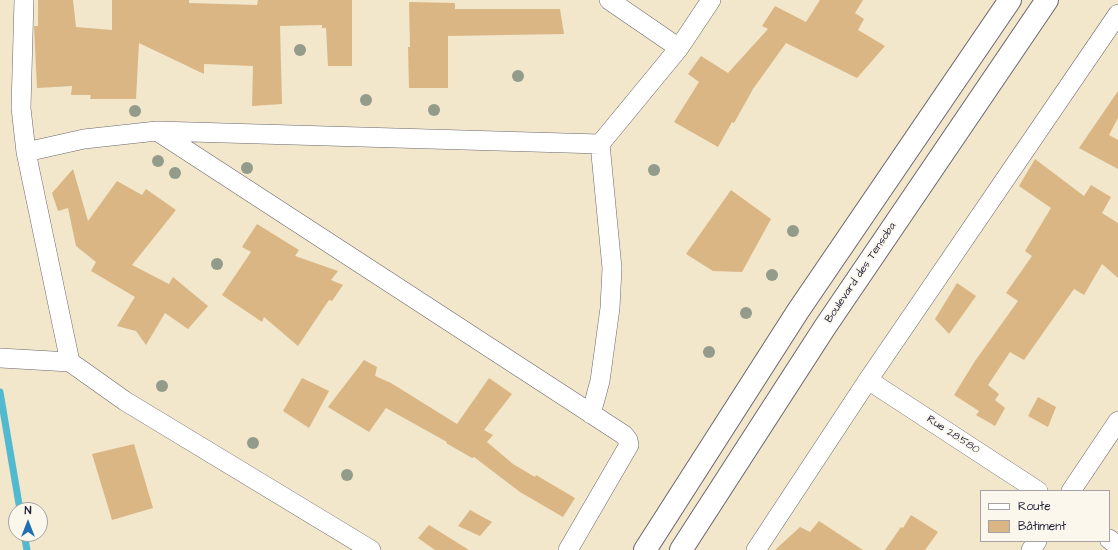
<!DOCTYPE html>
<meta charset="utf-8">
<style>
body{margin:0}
#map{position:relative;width:1118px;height:550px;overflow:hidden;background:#f2e6cb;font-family:"Architects Daughter",sans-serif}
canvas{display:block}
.legend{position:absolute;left:980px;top:490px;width:130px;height:52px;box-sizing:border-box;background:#fbf7ec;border:1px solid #a4a2a5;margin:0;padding:5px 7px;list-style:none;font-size:12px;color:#22223b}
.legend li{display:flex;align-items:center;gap:8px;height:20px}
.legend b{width:20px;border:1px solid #a4a2a5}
.north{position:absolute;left:8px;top:502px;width:40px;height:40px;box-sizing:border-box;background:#fbf7ec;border:1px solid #a4a2a5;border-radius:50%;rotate:0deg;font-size:11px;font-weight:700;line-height:16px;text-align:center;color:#22223b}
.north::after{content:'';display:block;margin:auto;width:14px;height:18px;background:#1f6fb2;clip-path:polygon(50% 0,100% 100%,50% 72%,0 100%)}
</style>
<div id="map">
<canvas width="1118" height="550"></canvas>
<ul class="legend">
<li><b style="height:5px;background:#fff"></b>Route</li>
<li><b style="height:11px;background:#dab685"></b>Bâtiment</li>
</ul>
<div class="north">N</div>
</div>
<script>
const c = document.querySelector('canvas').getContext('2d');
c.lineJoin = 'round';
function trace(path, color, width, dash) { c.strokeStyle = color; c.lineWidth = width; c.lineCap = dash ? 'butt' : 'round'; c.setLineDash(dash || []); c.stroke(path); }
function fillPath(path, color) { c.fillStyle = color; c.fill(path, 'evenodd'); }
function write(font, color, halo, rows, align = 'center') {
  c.font = font + ' "Architects Daughter",sans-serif'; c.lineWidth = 3.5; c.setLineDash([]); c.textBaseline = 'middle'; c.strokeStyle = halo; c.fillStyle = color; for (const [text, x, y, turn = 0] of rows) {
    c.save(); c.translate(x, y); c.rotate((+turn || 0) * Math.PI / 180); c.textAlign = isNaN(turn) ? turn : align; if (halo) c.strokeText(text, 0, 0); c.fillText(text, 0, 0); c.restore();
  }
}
const stream = new Path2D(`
 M0 392 20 510
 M24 534 27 550`);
const building = new Path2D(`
 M38 0H73L76 27 112 30V0H189V3L257 5 258 0H352V66H328L326 28H322V25L280 26 282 104 252 106 253 66 204 64V74L139 43 136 99H90L91 95H71L72 86 37 88 34 26H38Z
 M820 0H863L855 13 864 19 858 30 885 46 857 78 786 43 753 89 734 123 732 122 718 147 674 122 699 82 688 74 701 56 728 73 768 29 762 26 775 6 806 22Z
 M409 2 455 3V9H560L564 34 448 36V88H409L408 47H410Z
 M1118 91V118L1109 135 1118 140V169L1079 148Z
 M1035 159 1084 196 1091 185 1111 197 1102 213 1118 223V278L1102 264 1084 295 1074 289 1024 360 1010 352 988 385 999 394 995 400 1005 408 995 426 976 415 979 411 954 395 975 361 1018 301 1006 293 1032 256 1025 251 1051 208 1019 186Z
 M73 169 88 221 117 181 142 195 146 189 176 210 132 265 169 284 173 277 208 306 188 329 165 313 146 345 136 331 117 326 135 297 91 271 96 262 76 246 68 208 58 211 52 193Z
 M731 190 771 219 742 272 713 271 686 254Z
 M257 224 299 250 295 256 338 271 331 280 343 285 332 301 329 300 298 346 264 317 262 322 222 295 251 252 242 247Z
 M957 283 976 296 949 334 935 319Z
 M364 360 377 367 375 376 391 383 457 424 489 378 512 394 484 430 493 435 487 442 513 464 535 477 536 475 575 498 563 517 520 492 474 457 472 458 446 443 447 442 386 408 369 432 328 407Z
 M302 378 329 391 309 428 283 411Z
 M1038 397 1056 407 1048 427 1028 416Z
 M134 444 153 508 112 520 92 454Z
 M470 510 492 522 480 536 458 526Z
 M911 515 938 532 925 550H885L901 527 903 528Z
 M819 521 863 550H775L800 527 810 532Z
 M429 525 469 550H435L418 538Z`);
const minor = new Path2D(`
 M24 0 21 108 26 152 70 362 125 401 371 550
 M609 0 679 48
 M157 131 624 435 628 440 629 445 568 550
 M600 144 679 48 711 0
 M26 152 84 139 157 131 600 144 612 268 610 308 600 381 591 414
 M0 358 70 362
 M868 380 1038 491
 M1071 491 1118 421
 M1109 539 1118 546
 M756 550 868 380 1118 14
 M1031 550 1037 541`);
const primary = new Path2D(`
 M645 550 798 311 1010 0
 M681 550 825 327 1047 0`);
const trees = [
 [300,50],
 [518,76],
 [366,100],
 [434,110],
 [135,111],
 [158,161],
 [247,168],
 [654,170],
 [175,173],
 [793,231],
 [217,264],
 [772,275],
 [746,313],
 [709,352],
 [162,386],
 [253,443],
 [347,475]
];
const streetNames = [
 ["Boulevard des Tensoba",861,273,-56],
 ["Rue 28.580",953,435,33]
];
trace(stream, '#52bacf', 7);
fillPath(building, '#dab685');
trace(minor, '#6b676d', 20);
trace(primary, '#6b676d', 24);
trace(minor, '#fff', 19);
trace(primary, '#fff', 22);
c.fillStyle = '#939b8b';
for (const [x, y] of trees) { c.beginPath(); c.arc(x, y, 6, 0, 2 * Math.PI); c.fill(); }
write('11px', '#22223b', '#fbf7ec', streetNames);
</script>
